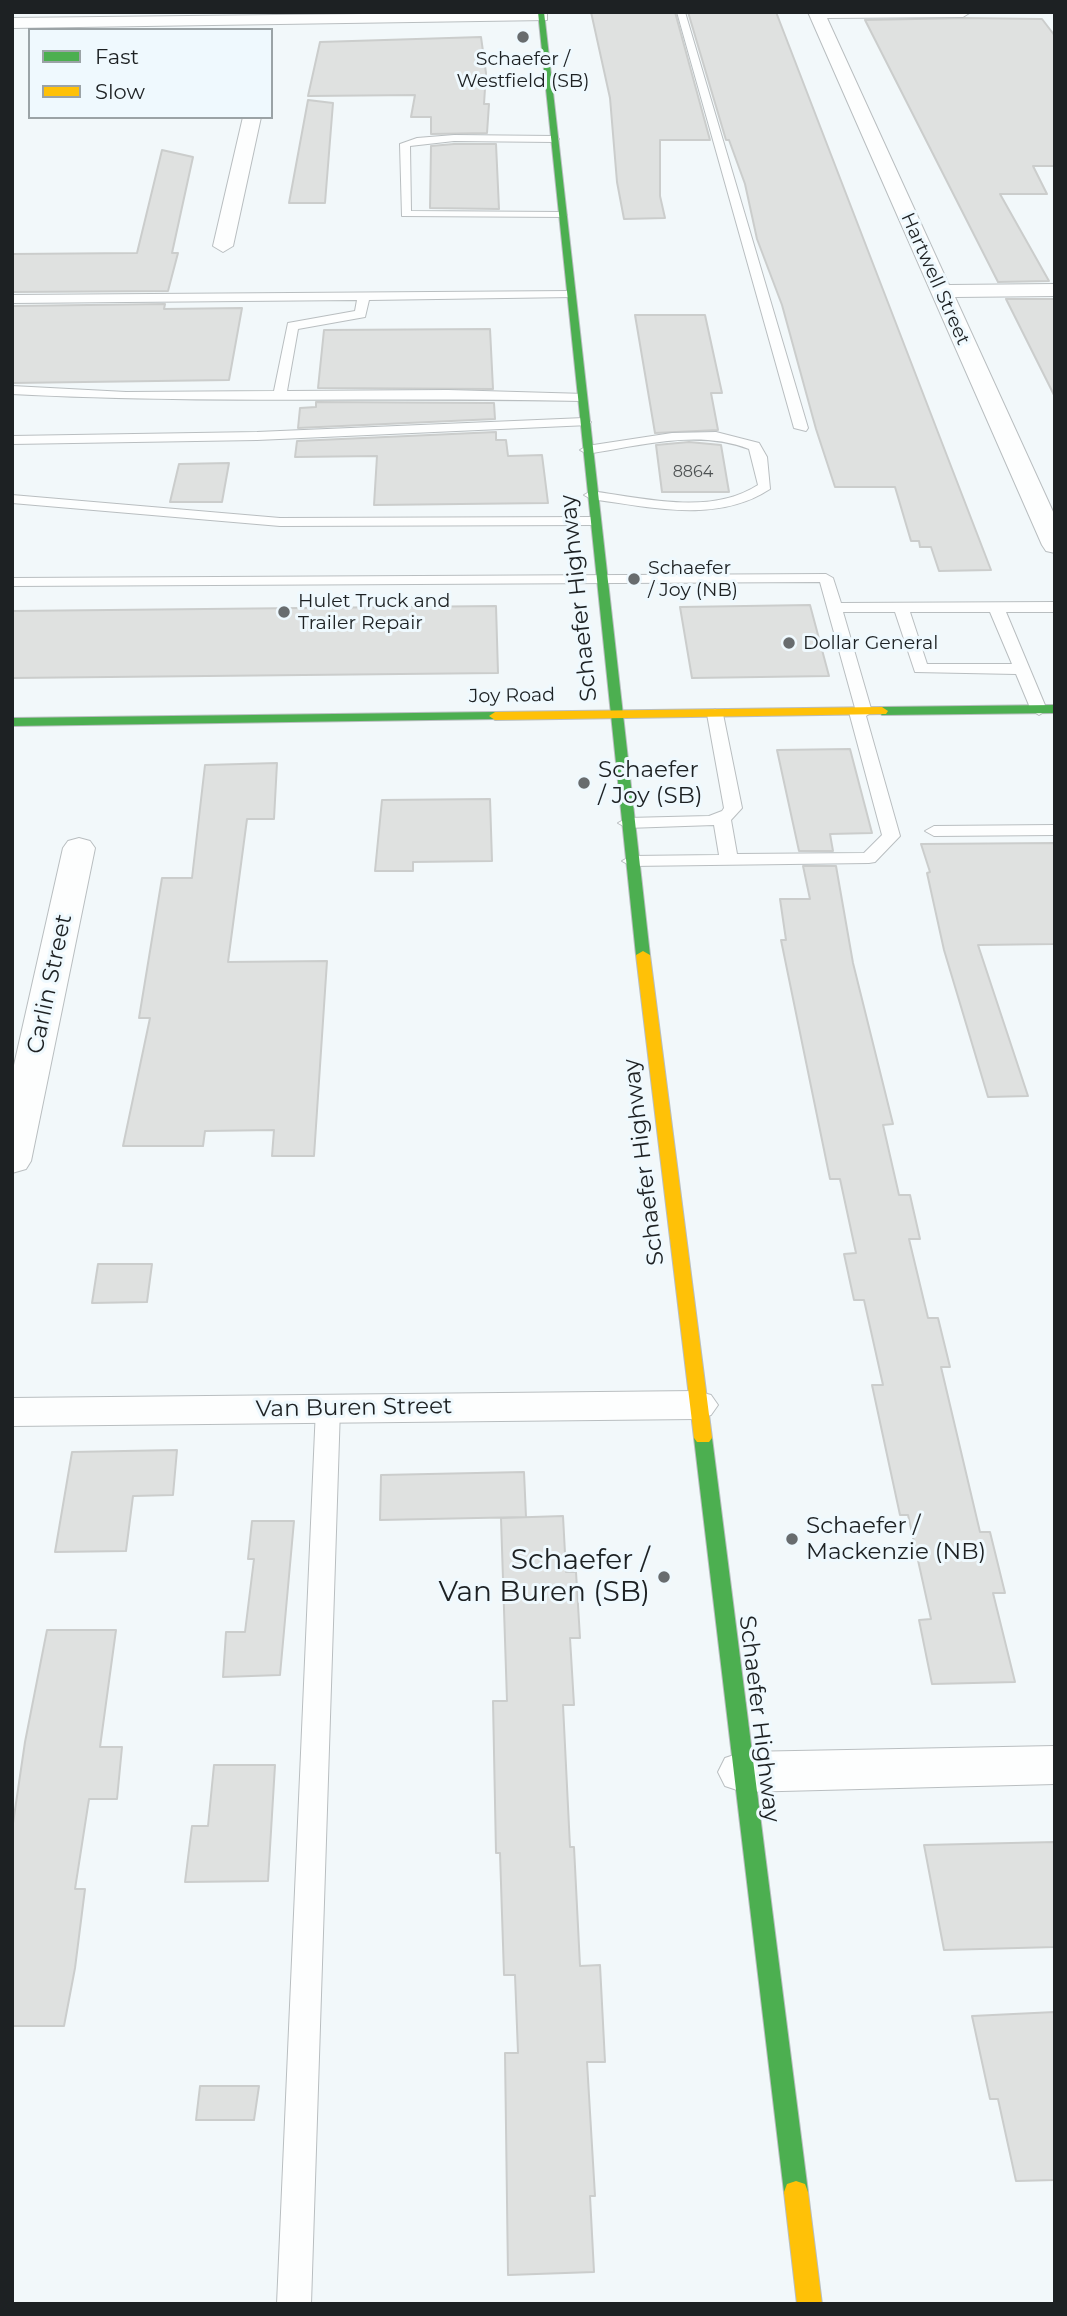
<!DOCTYPE html>
<style>
body{margin:0}
#map{position:relative;width:1067px;height:2316px;overflow:hidden;background:#f2f8fa;font-family:Montserrat,sans-serif}
canvas{display:block}
.frame{position:absolute;inset:0;border:14px solid #1d2123;pointer-events:none}
.legend{position:absolute;left:28px;top:28px;width:245px;height:91px;box-sizing:border-box;background:#eff9fe;border:2px solid #9ba3a6;margin:0;padding:9px 12px;list-style:none;font-size:21px;color:#1d2123}
.legend li{display:flex;align-items:center;gap:14px;height:35px}
.legend b{width:35px;border:2px solid #9ba3a6}
</style>
<div id="map">
<canvas width="1067" height="2316"></canvas>
<div class="frame"></div>
<ul class="legend">
<li><b style="height:9px;background:#4caf50"></b>Fast</li>
<li><b style="height:9px;background:#ffc107"></b>Slow</li>
</ul>
</div>
<script>
const c = document.querySelector('canvas').getContext('2d');
c.lineJoin = 'round';
function fillPath(path, color) { c.fillStyle = color; c.fill(path, 'evenodd'); }
function trace(path, color, width, dash) { c.strokeStyle = color; c.lineWidth = width; c.lineCap = dash ? 'butt' : 'round'; c.setLineDash(dash || []); c.stroke(path); }
function write(font, color, halo, rows, align = 'center') {
  c.font = font + ' Montserrat,sans-serif'; c.lineWidth = 6; c.setLineDash([]); c.textBaseline = 'middle'; c.strokeStyle = halo; c.fillStyle = color; for (const [text, x, y, turn = 0] of rows) {
    c.save(); c.translate(x, y); c.rotate((+turn || 0) * Math.PI / 180); c.textAlign = isNaN(turn) ? turn : align; if (halo) c.strokeText(text, 0, 0); c.fillText(text, 0, 0); c.restore();
  }
}
const building = new Path2D(`
 M591 12H675L710 140H660V196L665 218 624 219 617 182 610 98Z
 M688 12H776L991 570 939 571 931 547H920L919 541H911L895 487H835L816 429 782 305 757 239 745 184 729 140H726Z
 M966 18 1042 19 1055 36V166H1033L1047 194H1000L1049 281 998 282 865 20Z
 M481 37 486 73 484 104H489L487 133 431 134V117H411L415 95 308 96 320 42Z
 M308 100 333 103 325 203H289Z
 M454 144H496L499 209 430 208 431 146Z
 M162 150 193 157 172 253H178L168 291 12 292V254L137 253Z
 M1006 299H1055V397Z
 M165 304 164 309 242 308 229 380 12 383V306Z
 M635 315H705L722 393H711L718 430 655 433Z
 M490 329 493 389 318 388 324 330Z
 M316 402 494 403 495 419 298 428 300 408 316 407Z
 M496 432V440H506L508 456 542 455 548 503 374 505 377 456 295 457 297 441Z
 M689 442 721 445 729 492H662L656 445Z
 M229 463 222 502H170L179 464Z
 M810 605 829 676 692 678 680 607Z
 M496 606 498 673 12 678V611Z
 M850 749 872 833 830 834 833 851H799L777 750Z
 M277 763 274 819H247L228 962 327 961 314 1156H272L274 1130 205 1131 203 1146H123L150 1018H139L162 878H192L205 765Z
 M490 799 492 861 413 862V871H375L382 800Z
 M1055 843V944L978 945 1028 1096 988 1097 944 950 927 873 930 872 921 844Z
 M803 866H836L853 963 893 1124 883 1125 899 1195H910L920 1239H909L928 1318H938L950 1367H941L980 1532H990L1005 1593H993L1015 1682 932 1684 919 1620 931 1619 908 1515H900L872 1385H883L864 1300H854L844 1254 856 1253 840 1179H830L781 940H786L780 899H810Z
 M98 1264H152L147 1302 92 1303Z
 M177 1450 173 1495 133 1496 126 1551 55 1552 72 1452Z
 M524 1472 526 1517 380 1520 381 1475Z
 M563 1516 566 1572H576L580 1638H570L574 1705H563L570 1847H574L580 1966 600 1965 605 2062H587L595 2196H590L594 2272 508 2275 505 2053H518L515 1975H504L500 1853H496L493 1701H507L501 1518Z
 M252 1521H294L280 1675 223 1677 226 1632H245L254 1559H248Z
 M47 1630H116L100 1747H122L117 1799H89L75 1889H85L75 1968 64 2026H12V1830L25 1742Z
 M214 1765H275L268 1881 185 1882 192 1826H208Z
 M1055 1842V1947L944 1950 924 1845Z
 M1055 2012V2180L1016 2181 998 2099H990L972 2016Z
 M200 2086H259L254 2120H196Z`);
const lane = new Path2D(`
 M677 12H685L808 428 806 431 794 428Z
 M454 135 554 136 559 139 554 142 454 141 410 146 411 211 562 212 567 215 566 217 402 216 400 144 417 138Z
 M570 291 574 293V297L369 300 365 317 298 329 287 391 448 390 586 394V400L581 401C391 397 202 404 12 394V386L126 392 274 391 288 323 355 311 357 300 12 303V295Z
 M584 418 591 422 589 425 257 440 12 444V436L257 432Z
 M716 432 759 443 767 457 770 489C717 524 650 507 591 499L584 495 591 491C644 498 710 516 758 485L749 449C697 429 640 446 587 454L580 450 587 446 672 433Z
 M12 495 280 518 594 517 601 521 594 525 280 526 12 503Z
 M826 574 833 578 841 603 1055 602V612H1006L1047 710 1039 715 1031 710 1016 674 915 672 895 612H843L872 712 866 716 900 836 875 862 869 863 631 866 622 861 631 856 719 855 714 825 627 828 618 823 627 818 709 816 722 811 724 808 707 714 715 709 723 714 742 808 731 820 737 854 864 853 882 835 849 712 855 708 820 582 12 586V578ZM910 612H990L1012 664H927Z
 M1055 825V835L934 836 925 831 934 826Z
 M328 1400 336 1402 340 1408 311 2304H277L316 1408 320 1402Z`);
const street = new Path2D(`
 M539 12 547 14V20L12 28V18Z
 M808 12H971L963 17 827 18 949 285 1055 284V296L955 297 1055 516V553L1046 551 1042 545Z
 M243 117H261L233 246 223 252 213 246Z
 M79 838 90 841 95 848 31 1161 26 1169 12 1173V1074L63 848 68 841Z
 M696 1391 711 1395 718 1405 711 1415 696 1419 12 1426V1398Z
 M1055 1746V1784L743 1792 725 1786 718 1772 725 1758 743 1752Z`);
const fast = new Path2D(`
 M538 12H544L650 955 643 959 636 955Z
 M1055 705V713L882 715 876 711 882 707Z
 M495 712 501 716 499 719 12 726V718Z
 M703 1432 709 1434 712 1438 808 2192 805 2200 796 2203 787 2200 784 2192 694 1438 697 1434Z`);
const slow = new Path2D(`
 M882 707 888 711 886 714 495 720 489 716 495 712Z
 M643 951 650 955 712 1438 709 1442H697L694 1438 636 955Z
 M796 2181 805 2184 808 2192 822 2304H797L784 2192 787 2184Z`);
const markers = [
 [523,37,7,"#686c6e"],
 [634,579,7,"#686c6e"],
 [284,612,7,"#686c6e"],
 [789,643,7,"#686c6e"],
 [584,783,7,"#686c6e"],
 [792,1539,7,"#686c6e"],
 [664,1577,7,"#686c6e"]
];
const farNumbernames = [
 ["8864",693,472]
];
const farPoinames = [
 ["Schaefer /",523,59,"center"],
 ["Westfield (SB)",523,81,"center"],
 ["Schaefer",648,568],
 ["/ Joy (NB)",648,590],
 ["Hulet Truck and",298,601],
 ["Trailer Repair",298,623],
 ["Dollar General",803,643]
];
const farStreetnames = [
 ["Hartwell Street",935,279,66],
 ["Joy Road",512,696,-1]
];
const streetNames = [
 ["Schaefer Highway",579,598,-96],
 ["Carlin Street",50,984,-78],
 ["Schaefer Highway",644,1162,-97],
 ["Van Buren Street",354,1408,-1],
 ["Schaefer Highway",759,1719,83]
];
const poiNames = [
 ["Schaefer",598,770],
 ["/ Joy (SB)",598,796],
 ["Schaefer /",806,1526],
 ["Mackenzie (NB)",806,1552]
];
const nearPoinames = [
 ["Schaefer /",650,1561],
 ["Van Buren (SB)",650,1593]
];
fillPath(building, '#dfe1e0');
trace(building, '#cbcdcc', 2);
trace(lane, '#b9bec0', 2);
trace(street, '#b9bec0', 2);
trace(fast, '#b9bec0', 2);
trace(slow, '#b9bec0', 2);
fillPath(lane, '#fdfefe');
fillPath(street, '#fdfefe');
fillPath(fast, '#4caf50');
fillPath(slow, '#ffc107');
for (const [x, y, r, color] of markers) { const dot = new Path2D(); dot.arc(x, y, r, 0, 2 * Math.PI); c.fillStyle = color; c.fill(dot); trace(dot, '#eff9fe', 2.5); }
write('16px', '#4e5253', null, farNumbernames);
write('19px', '#1d2123', '#eff9fe', farPoinames, 'left');
write('19px', '#1d2123', '#eff9fe', farStreetnames);
write('23px', '#1d2123', '#eff9fe', streetNames);
write('23px', '#1d2123', '#eff9fe', poiNames, 'left');
write('28px', '#1d2123', '#eff9fe', nearPoinames, 'right');
</script>
